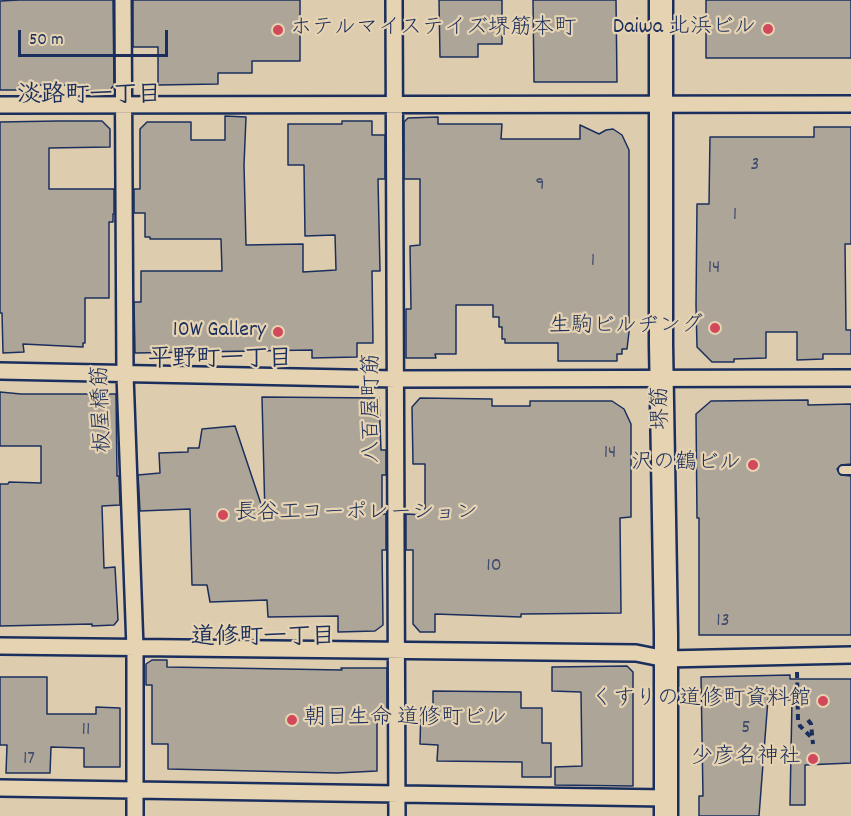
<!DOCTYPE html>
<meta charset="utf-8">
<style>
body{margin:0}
#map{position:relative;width:851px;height:816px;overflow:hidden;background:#deccae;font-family:Dekko,sans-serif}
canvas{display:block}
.scale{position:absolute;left:18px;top:30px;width:150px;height:27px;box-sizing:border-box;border:3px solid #1b2f5e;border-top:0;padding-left:8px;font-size:18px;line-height:21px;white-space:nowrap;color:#1b2f5e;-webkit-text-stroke:4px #e6d3b1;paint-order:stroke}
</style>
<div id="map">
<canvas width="851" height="816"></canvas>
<div class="scale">50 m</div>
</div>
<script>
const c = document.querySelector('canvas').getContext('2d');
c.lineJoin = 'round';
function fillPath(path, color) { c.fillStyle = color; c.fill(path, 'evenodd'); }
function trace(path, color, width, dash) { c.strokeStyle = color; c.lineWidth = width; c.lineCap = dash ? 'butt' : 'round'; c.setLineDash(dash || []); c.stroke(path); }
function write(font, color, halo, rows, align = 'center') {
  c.font = font + ' Dekko,"Klee One",sans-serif'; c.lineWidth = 4.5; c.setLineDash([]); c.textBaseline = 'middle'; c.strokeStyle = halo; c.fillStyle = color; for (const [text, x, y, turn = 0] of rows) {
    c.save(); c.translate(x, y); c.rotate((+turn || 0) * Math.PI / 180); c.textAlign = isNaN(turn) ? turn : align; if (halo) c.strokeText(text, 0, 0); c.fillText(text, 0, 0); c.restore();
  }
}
const building = new Path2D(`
 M19 0H113L114 85 109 91 82 90V85H19V90H0V1Z
 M133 0H300V61H252V73H218V84L158 85V47H133Z
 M439 0H502V44H478V57H440Z
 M533 0H616L617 82H534Z
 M706 0H851V58H706Z
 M225 116 246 117 244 165 246 245 303 244V272L336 270 335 235 305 236 304 165H288V124H342V121H372V135H385V179H378L380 271H372L373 343H357V357L312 358V350L135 353 134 302H141V271H222L221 239H150V237H145V213H134V189H140V129L147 122H191V140H225Z
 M438 117V124H502L501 139H580V125L599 134 606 130 613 129 622 135 629 150V332L627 349H622V354H617V361H558V343H505V339H502V327H499V317H493V305H456V354H435L436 358H406V309H411L410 246 420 245V179H404V122L408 118Z
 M57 121H102L110 129V147L49 148V189H114V214H113V222H109V298H85V343H83V347L23 344 24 352 3 353 2 313H0V122Z
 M814 127H851V244H845L846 330H851V354H823V359L797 360V332H766V358L734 359V362H712L697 347 696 305 697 204H709L710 137H814Z
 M0 392 21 394H116L117 476H119L120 505 102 506 104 568 115 567 118 620 114 625 92 626V624L0 626V484H8L9 482 41 483V446H0Z
 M262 397 379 398 381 450H386V475H382V514H386V550H382L383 625 375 631 338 632V616L268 617 267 600 210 602 207 585H192L190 509 140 511 138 475 160 473 159 453 188 452V448H199L202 429 235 426 265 516Z
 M420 398 492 399V406H530V401H612L624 409 631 424V517L620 518 621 613 521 614V617L435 614V632H420L413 624V550H406V514L425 515V464H413L412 407Z
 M808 400V405L851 404V464L841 465 837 469 841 475 851 476V635H699V518H697L696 414 711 401Z
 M152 660H167V667L342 670 341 668H387V712H377V771L337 773 168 769V744H152V685H146V664Z
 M627 666 633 672V786L555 785V767L582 766 581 692 552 691V667Z
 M790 675V679H851V763L805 765V805H790L792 700 768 699 759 816H699V796H703L701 677Z
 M0 677H47V714H96V707L120 708V767H84V748L51 747 50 773H6L7 745H0Z
 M433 691 521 692V708H542V743H551V777H522V762L437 761 438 745 420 744 421 708H433Z`);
const path = new Path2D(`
 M797 672 798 720 800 726 812 738
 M808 720 811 724 813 744`);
const lane = new Path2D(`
 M843 470H851`);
const street = new Path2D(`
 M123 0 125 375 135 648V816
 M394 0 397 816
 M0 105 851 104
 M0 371 396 379 851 378
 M0 646 636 653 666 659 851 655
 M0 788 666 798`);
const secondary = new Path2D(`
 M661 0V345L666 634V816`);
const markers = [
 [768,29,6,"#d1495b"],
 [278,30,6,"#d1495b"],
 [715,328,6,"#d1495b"],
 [278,332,6,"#d1495b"],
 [753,465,6,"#d1495b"],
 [223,515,6,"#d1495b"],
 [823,701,6,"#d1495b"],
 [292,720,6,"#d1495b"],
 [813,759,6,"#d1495b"]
];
const numberNames = [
 ["3",755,166],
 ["9",540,186],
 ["1",735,216],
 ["1",593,262],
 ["14",714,269],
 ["14",610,454],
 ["10",494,567],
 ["13",723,622],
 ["5",746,729],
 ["11",86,731],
 ["17",29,760]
];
const poiNames = [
 ["Daiwa 北浜ビル",756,29],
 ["ホテルマイステイズ堺筋本町",290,30,"left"],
 ["生駒ビルヂング",703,328],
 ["10W Gallery",266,332],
 ["沢の鶴ビル",741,465],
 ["長谷工コーポレーション",235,515,"left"],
 ["くすりの道修町資料館",811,701],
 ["朝日生命 道修町ビル",304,720,"left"],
 ["少彦名神社",801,759]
];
const streetNames = [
 ["八百屋町筋",374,408,-90],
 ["堺筋",663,408,-91],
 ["板屋橋筋",104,409,-92]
];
const neighbourhoodNames = [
 ["淡路町一丁目",89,98],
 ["平野町一丁目",220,362],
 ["道修町一丁目",263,640]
];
fillPath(building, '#aea599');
trace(building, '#1b2f5e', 1.5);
trace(lane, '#1b2f5e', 12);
trace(street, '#1b2f5e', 20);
trace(secondary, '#1b2f5e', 27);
trace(path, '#1b2f5e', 4, [6, 4.5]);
trace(lane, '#e6d3b1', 8);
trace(street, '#e6d3b1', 15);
trace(secondary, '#e6d3b1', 22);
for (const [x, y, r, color] of markers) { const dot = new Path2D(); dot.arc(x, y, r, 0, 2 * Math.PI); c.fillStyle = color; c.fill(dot); trace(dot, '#e6d3b1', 2); }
write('20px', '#404c6d', null, numberNames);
write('22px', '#1b2f5e', '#e6d3b1', poiNames, 'right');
write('22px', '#1b2f5e', '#e6d3b1', streetNames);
write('bold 24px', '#1b2f5e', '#e6d3b1', neighbourhoodNames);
</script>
